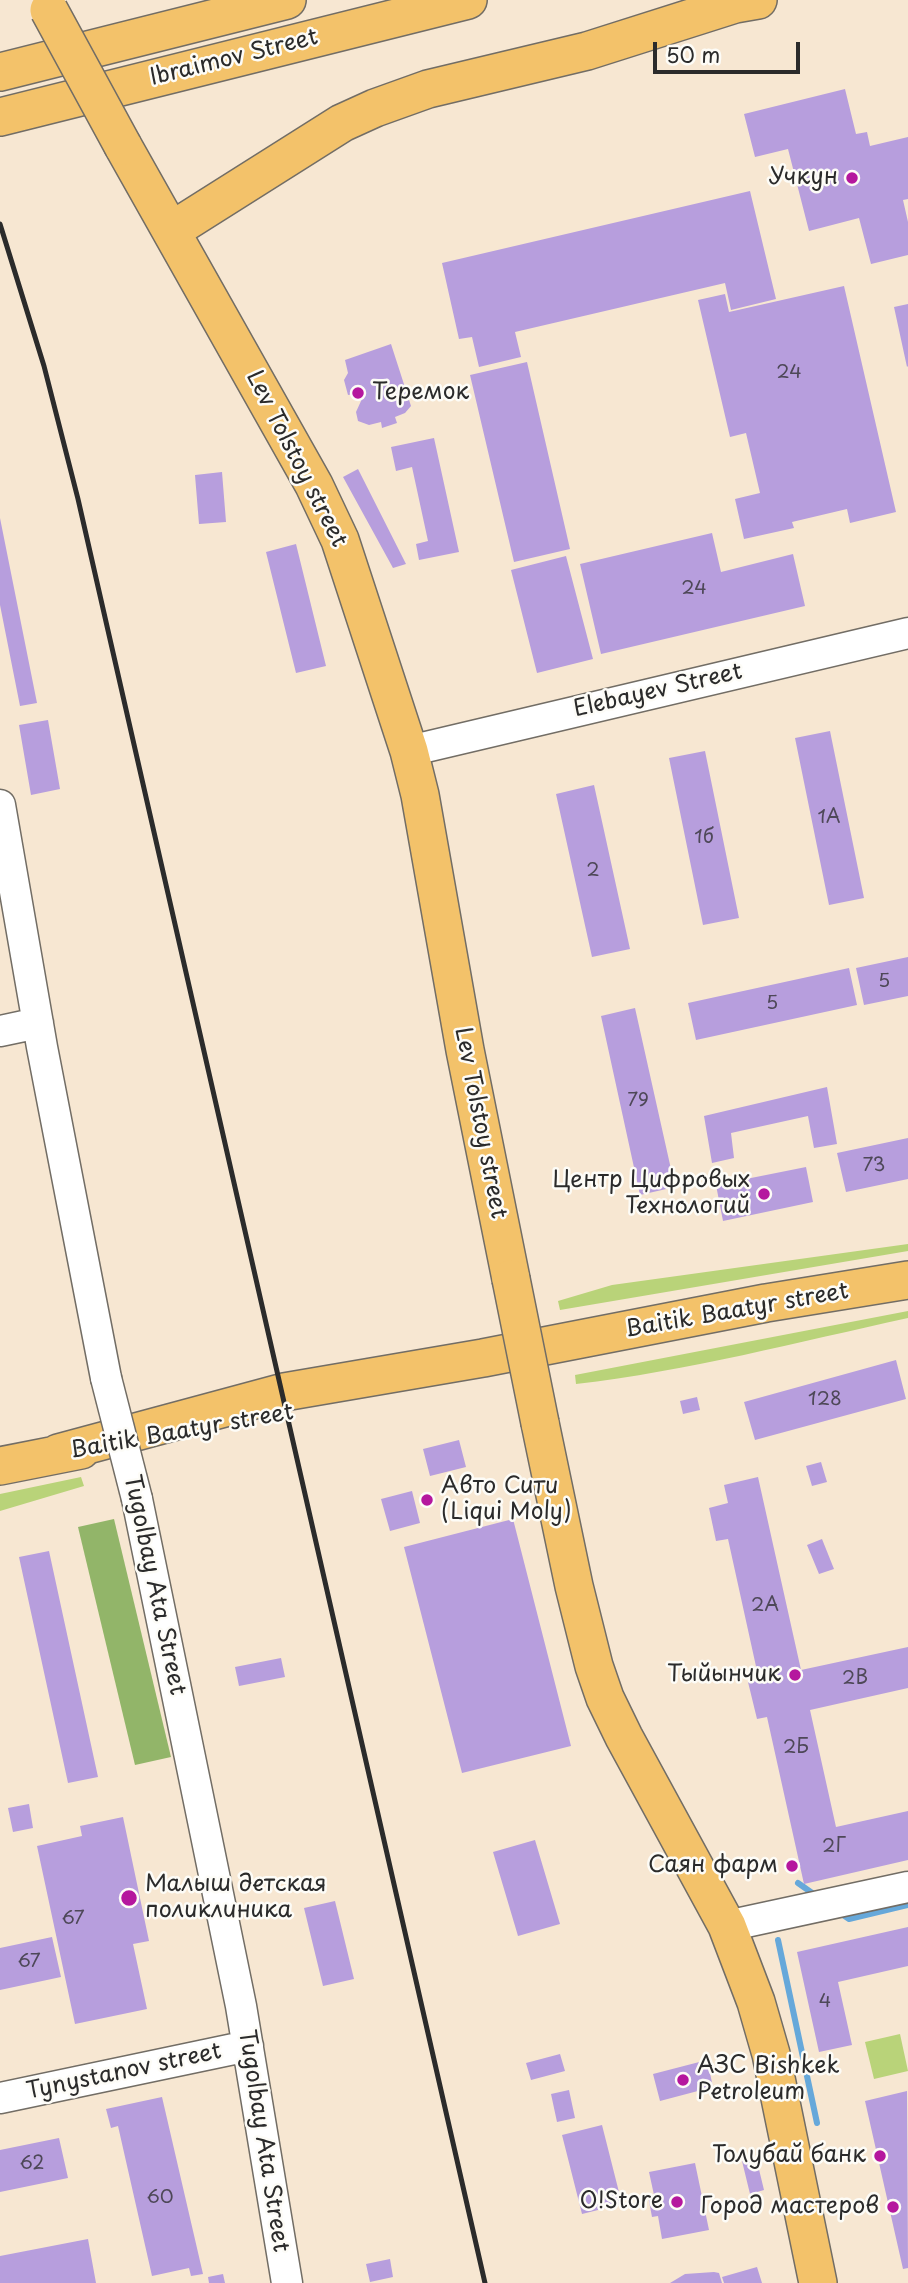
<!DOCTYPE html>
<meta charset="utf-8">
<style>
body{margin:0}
#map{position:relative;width:908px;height:2283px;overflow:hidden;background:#f7e7d2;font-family:"Playpen Sans",sans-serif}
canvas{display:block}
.scale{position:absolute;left:653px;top:42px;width:147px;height:32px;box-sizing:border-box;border:4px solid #2b2b2b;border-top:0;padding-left:9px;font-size:21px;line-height:24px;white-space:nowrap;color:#2b2b2b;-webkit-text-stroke:5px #fdfcf7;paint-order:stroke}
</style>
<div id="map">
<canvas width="908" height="2283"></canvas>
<div class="scale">50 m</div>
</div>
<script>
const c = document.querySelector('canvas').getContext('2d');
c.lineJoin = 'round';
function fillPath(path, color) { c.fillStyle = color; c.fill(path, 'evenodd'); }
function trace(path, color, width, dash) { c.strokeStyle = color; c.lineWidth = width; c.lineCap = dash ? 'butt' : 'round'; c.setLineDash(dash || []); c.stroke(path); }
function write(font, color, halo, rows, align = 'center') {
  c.font = font + ' "Playpen Sans",sans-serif'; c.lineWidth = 5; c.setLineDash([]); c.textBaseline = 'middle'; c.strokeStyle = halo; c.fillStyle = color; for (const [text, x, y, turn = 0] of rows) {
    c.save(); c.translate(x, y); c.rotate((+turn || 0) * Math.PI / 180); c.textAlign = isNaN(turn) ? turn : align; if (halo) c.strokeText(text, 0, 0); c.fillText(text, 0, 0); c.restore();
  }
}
const green = new Path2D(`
 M908 1244V1251L560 1310 558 1301 612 1285Z
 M908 1311V1318C798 1342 688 1371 576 1384L575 1375Z
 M81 1477 84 1486 0 1511V1494Z
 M900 2034 908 2071 874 2079 865 2042Z`);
const forest = new Path2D(`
 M114 1519 171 1757 135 1765 78 1527Z`);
const stream = new Path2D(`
 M798 1883 815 1895
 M843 1915 849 1919 908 1905
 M778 1940 817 2123`);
const building = new Path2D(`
 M845 89 856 134 867 132 870 146 908 137V199L903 200 908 222V255L871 264 859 218 809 231 788 149 755 157 744 114Z
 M750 191 776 299 731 310 725 283 515 332 521 357 479 367 472 337 459 339 442 263Z
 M844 286 896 512 850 523 847 509 792 522 794 528 744 539 735 499 760 493 746 433 730 437 698 300 725 294 729 312Z
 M908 304V366L907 367 894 307Z
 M391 344 411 406 405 413 395 417 397 423 382 428 381 422 369 425 358 421 356 412 361 401 358 393 348 395 344 380 348 373 345 360Z
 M527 362 570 549 514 562 470 375Z
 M434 438 459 552 419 560 416 544 428 541 412 467 396 471 391 447Z
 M358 469 406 564 393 568 343 477Z
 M222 472 226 522 199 524 195 475Z
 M0 518 37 703 20 706 0 605Z
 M712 533 721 572 793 554 805 606 601 654 580 564Z
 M296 544 326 666 296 673 266 552Z
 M566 556 593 659 537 673 511 570Z
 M48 720 60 789 31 795 19 725Z
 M830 731 864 898 829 905 795 738Z
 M705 751 739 918 703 925 669 758Z
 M594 785 630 949 592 957 556 794Z
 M908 957V996L864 1005 856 968Z
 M849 968 857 1005 696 1040 688 1003Z
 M635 1008 675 1187 640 1195 601 1016Z
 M827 1087 837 1144 814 1148 808 1116 731 1133 734 1158 712 1163 704 1116Z
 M908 1138V1179L846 1192 837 1153Z
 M806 1167 813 1202 723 1221 716 1185Z
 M896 1360 906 1399 755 1440 744 1402Z
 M697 1397 700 1410 683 1414 680 1401Z
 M459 1440 466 1467 430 1476 423 1449Z
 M821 1462 827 1482 812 1486 806 1466Z
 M758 1477 801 1670 908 1647V1688L810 1710 836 1827 908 1811V1860L804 1884 767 1717 757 1719 748 1682 759 1680 728 1539 716 1541 709 1508 728 1503 724 1485Z
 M412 1491 420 1523 390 1531 381 1499Z
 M513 1519 571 1746 462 1773 404 1547Z
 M822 1539 834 1569 819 1574 807 1545Z
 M49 1551 98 1777 68 1783 19 1557Z
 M281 1658 285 1677 239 1686 235 1667Z
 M29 1804 33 1828 13 1832 8 1808Z
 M123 1817 149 1941 133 1944 147 2009 75 2024 37 1846 82 1836 80 1826Z
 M535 1840 560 1924 518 1936 493 1852Z
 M335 1901 354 1979 323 1986 304 1908Z
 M908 1927V1966L838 1982 852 2045 819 2052 797 1952Z
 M52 1937 61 1977 0 1990V1948Z
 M560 2054 565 2071 531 2080 526 2063Z
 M707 2060 713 2087 660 2101 653 2074Z
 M569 2090 575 2118 557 2122 551 2094Z
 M907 2091 908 2268 903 2269 865 2101Z
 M162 2097 203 2274 191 2276 189 2268 152 2276 118 2126 111 2128 106 2109Z
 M602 2125 622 2204 582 2214 562 2135Z
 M59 2138 68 2178 0 2192V2150Z
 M756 2157 764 2190 750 2194 742 2161Z
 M695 2163 709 2230 662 2239 658 2216 652 2217 648 2196 654 2195 649 2172Z
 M88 2239 96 2283H0V2256Z
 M390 2259 393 2277 370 2282 366 2264Z
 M757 2267 762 2283H724L722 2277Z
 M714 2272 719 2273 722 2283H670L685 2274Z
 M223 2274 225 2283H209L208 2277Z`);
const minor = new Path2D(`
 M409 751 908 633
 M0 805 42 1047 106 1378
 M0 1031 38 1023
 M137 1499 241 2006 287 2283
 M727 1926 908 1887
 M0 2098 248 2046`);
const major = new Path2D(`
 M0 72 287 0
 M0 117 468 0
 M123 146 314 485 340 540 409 751 420 795 465 1050 511 1279
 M171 231 342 123 375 108 428 89 587 51 735 4 758 0
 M540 1423 574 1586 594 1666 605 1698 624 1737 727 1926 756 2002 771 2054 818 2283
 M58 1453 284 1392 483 1358 766 1303 908 1280
 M0 1466 81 1450`);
const rail = new Path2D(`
 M0 224 44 366 78 499C213 1094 348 1689 485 2283`);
const minorBridge = new Path2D(`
 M106 1378 137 1499`);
const majorBridge = new Path2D(`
 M49 10 123 146
 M511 1279 540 1423`);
const markers = [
 [852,178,7,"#b5179e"],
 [358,393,7,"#b5179e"],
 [764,1194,7,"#b5179e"],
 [427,1500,7,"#b5179e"],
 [795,1675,7,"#b5179e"],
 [792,1866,7,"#b5179e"],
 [129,1898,9,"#b5179e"],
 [683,2080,7,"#b5179e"],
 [880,2156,7,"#b5179e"],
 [677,2202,7,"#b5179e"],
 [893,2207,7,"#b5179e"]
];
const numberNames = [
 ["24",789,373],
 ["24",694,589],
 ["1А",829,818],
 ["1б",704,838],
 ["2",593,871],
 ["5",884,982],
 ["5",772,1004],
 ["79",638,1101],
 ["73",874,1166],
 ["128",825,1400],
 ["2А",765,1606],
 ["2В",855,1679],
 ["2Б",796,1748],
 ["2Г",834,1847],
 ["67",73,1919],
 ["67",29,1962],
 ["4",825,2002],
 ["62",32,2164],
 ["60",160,2198]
];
const streetNames = [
 ["Ibraimov Street",234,58,-14],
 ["Lev Tolstoy street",296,459,63],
 ["Elebayev Street",658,691,-13],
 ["Lev Tolstoy street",480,1123,79],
 ["Baitik Baatyr street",737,1311,-10],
 ["Baitik Baatyr street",182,1432,-10],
 ["Tugolbay Ata Street",154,1585,78],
 ["Tynystanov street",124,2072,-12],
 ["Tugolbay Ata Street",263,2141,81]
];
const poiNames = [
 ["Учкун",838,178],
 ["Теремок",372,393,"left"],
 ["Центр Цифровых",750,1181],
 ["Технологий",750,1207],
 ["Авто Сити",441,1487,"left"],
 ["(Liqui Moly)",441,1513,"left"],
 ["Тыйынчик",781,1675],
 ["Саян фарм",778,1866],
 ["Малыш детская",145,1885,"left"],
 ["поликлиника",145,1911,"left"],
 ["АЗС Bishkek",697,2067,"left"],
 ["Petroleum",697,2093,"left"],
 ["Толубай банк",866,2156],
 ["O!Store",663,2202],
 ["Город мастеров",879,2207]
];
fillPath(green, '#b9d379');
fillPath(forest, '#92b569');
trace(stream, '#66a8da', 6);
fillPath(building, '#b79edd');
trace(minor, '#726d65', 33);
trace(major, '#726d65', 40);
trace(minor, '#fff', 30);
trace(major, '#f3c26a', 37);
trace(rail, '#2b2b2b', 5);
trace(minorBridge, '#726d65', 33, []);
trace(majorBridge, '#726d65', 40, []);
trace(minorBridge, '#fff', 30);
trace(majorBridge, '#f3c26a', 37);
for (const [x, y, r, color] of markers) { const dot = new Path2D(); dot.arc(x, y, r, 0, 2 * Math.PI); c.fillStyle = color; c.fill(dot); trace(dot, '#fdfcf7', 2.5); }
write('19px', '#4e4858', null, numberNames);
write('23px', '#2b2b2b', '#fdfcf7', streetNames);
write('23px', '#2b2b2b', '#fdfcf7', poiNames, 'right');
</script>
